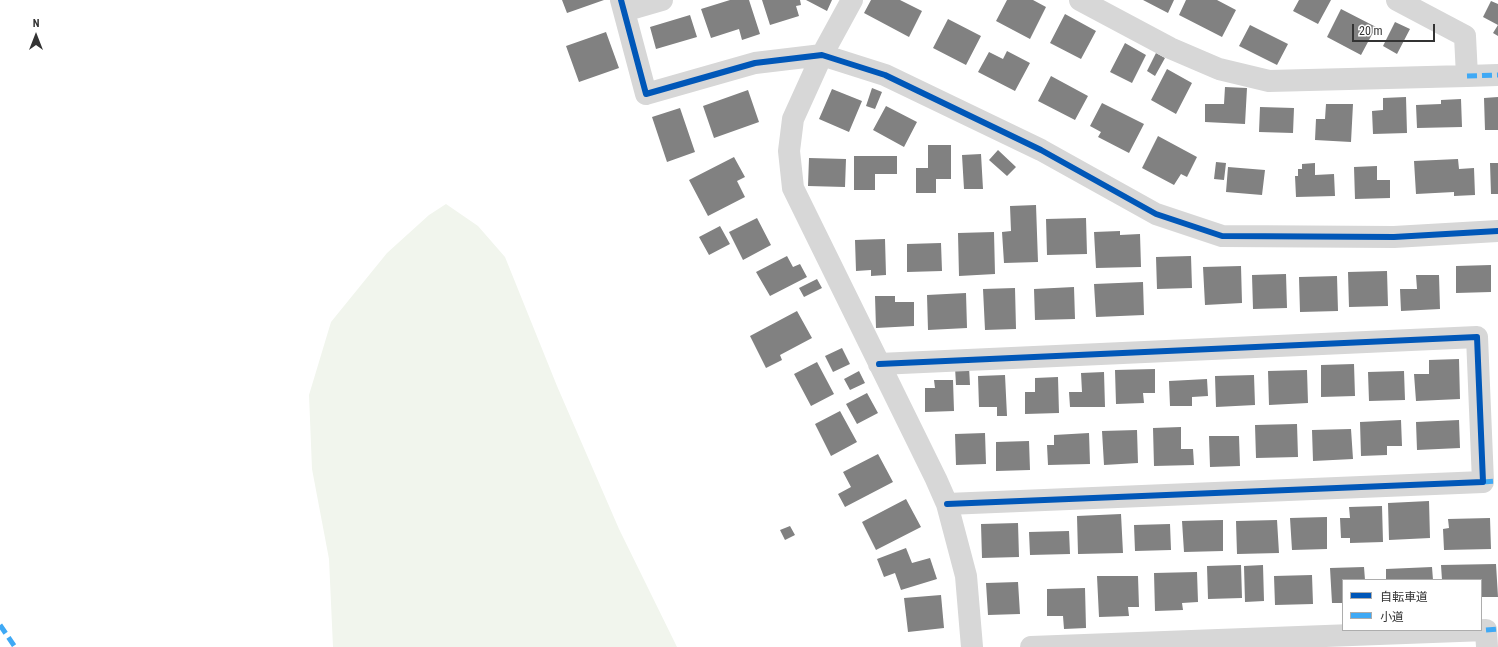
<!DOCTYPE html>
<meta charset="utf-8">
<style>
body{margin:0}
#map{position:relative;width:1498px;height:647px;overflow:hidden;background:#fff;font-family:"Roboto Condensed","Noto Sans JP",sans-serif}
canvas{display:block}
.legend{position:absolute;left:1342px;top:579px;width:140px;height:52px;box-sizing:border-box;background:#fff;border:1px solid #adadad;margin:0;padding:5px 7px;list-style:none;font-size:12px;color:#333}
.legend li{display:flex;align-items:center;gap:8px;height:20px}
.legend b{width:20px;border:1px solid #adadad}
.north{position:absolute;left:16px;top:16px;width:40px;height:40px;-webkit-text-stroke:3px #fff;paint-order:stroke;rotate:0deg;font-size:11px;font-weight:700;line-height:16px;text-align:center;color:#333}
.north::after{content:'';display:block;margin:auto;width:14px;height:18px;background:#333;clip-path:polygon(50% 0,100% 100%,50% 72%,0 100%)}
.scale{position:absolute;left:1352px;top:24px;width:83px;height:18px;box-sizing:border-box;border:2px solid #333;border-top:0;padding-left:5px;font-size:12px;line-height:14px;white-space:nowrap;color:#333;-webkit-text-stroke:3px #fff;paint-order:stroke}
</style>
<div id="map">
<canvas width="1498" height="647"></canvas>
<ul class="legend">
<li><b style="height:5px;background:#0057b8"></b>自転車道</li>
<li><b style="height:5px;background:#3fa9f5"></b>小道</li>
</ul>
<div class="north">N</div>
<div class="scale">20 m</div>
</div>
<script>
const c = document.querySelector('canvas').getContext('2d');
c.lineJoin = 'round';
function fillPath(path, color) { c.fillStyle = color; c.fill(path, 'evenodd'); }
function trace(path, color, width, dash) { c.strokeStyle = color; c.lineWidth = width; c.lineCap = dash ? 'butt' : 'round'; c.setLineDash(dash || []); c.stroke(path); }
const green = new Path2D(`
 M446 204 478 226 505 257 557 386 619 529 677 647H333L329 559 312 469 309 395 331 322 387 253 429 215Z`);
const building = new Path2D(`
 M562 0H604L567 13Z
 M730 0H749L760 34 742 40 739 29 711 38 701 9Z
 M762 0H800L801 5 796 6 799 16 770 25Z
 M806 0H832L827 11Z
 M871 0H900L922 11 909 37 864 13Z
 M1007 0H1033L1046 7 1030 39 996 21Z
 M1143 0H1174L1168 13Z
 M1186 0H1217L1236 10 1222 37 1179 15Z
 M1299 0H1331L1318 24 1293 11Z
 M1491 1 1498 4V36L1493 33 1498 25 1483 17Z
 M1341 9 1376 27 1361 55 1327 37Z
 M1065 14 1096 31 1081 59 1050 43Z
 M690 15 697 37 656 49 650 27Z
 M948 19 981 36 966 65 933 48Z
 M1395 22 1410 29 1397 54 1383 46Z
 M1250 25 1288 44 1277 65 1239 46Z
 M606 32 619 68 579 82 566 46Z
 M1125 43 1146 55 1132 83 1110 72Z
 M1007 51 1030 63 1015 91 978 72 989 52 1003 59Z
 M1156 53 1165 58 1155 76 1147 71Z
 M1167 69 1192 83 1176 114 1151 100Z
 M1051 76 1088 96 1075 120 1038 101Z
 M1225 87 1247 88 1245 124 1205 122V104H1224Z
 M872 88 882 92 875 109 866 106Z
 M832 89 862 101 849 132 819 119Z
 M748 90 759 122 714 138 703 106Z
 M1406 97 1407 133 1373 134 1372 111 1383 110V98Z
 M1498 97V130H1485L1484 98Z
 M1461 99 1462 127 1417 128 1416 105 1441 104V100Z
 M1102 103 1144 124 1129 153 1098 137 1101 132 1090 126Z
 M1326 104H1353L1351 142 1315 140 1316 119H1325Z
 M886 106 917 122 904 147 873 130Z
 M1260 107 1294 108 1293 133 1259 132Z
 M680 108 695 152 667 162 652 117Z
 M1158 136 1197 157 1187 177 1181 174 1174 185 1142 168Z
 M928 145H951V179H936V193H916V168H928Z
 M998 150 1016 167 1007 176 989 160Z
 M981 154 983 189H964L962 155Z
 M854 156H897V174H875V190H854Z
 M734 157 745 177 737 181 745 197 708 216 689 180Z
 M809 158 846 159 845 187 808 186Z
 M1458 159 1459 169 1474 168 1475 195 1454 196V192L1416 194 1414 161Z
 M1216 162 1226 163 1224 180 1214 179Z
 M1315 163V175L1334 174 1335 196 1296 197 1295 176H1298V169H1302V164Z
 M1490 163H1498V194H1491Z
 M1377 166V180H1390V198L1355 199 1354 167Z
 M1228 167 1265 170 1262 195 1226 192Z
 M1036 205 1038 262 1004 263 1002 232 1011 231 1010 206Z
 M757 218 771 245 743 260 729 232Z
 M1086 218 1087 254 1047 255 1046 219Z
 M720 226 730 244 709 255 699 237Z
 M1120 231V235L1140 234 1141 267 1096 268 1094 232Z
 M994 232 995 274 959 276 958 233Z
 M885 239 886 275 871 276V270L856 271 855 240Z
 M941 243 942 271 907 272V244Z
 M787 256 793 267 800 264 807 277 770 296 756 272Z
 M1191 256 1192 288 1157 289 1156 257Z
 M1491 265V292L1456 293V266Z
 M1241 266 1242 303 1205 305 1203 267Z
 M1387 271 1388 306 1349 307 1348 272Z
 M1286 274 1287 308 1253 309 1252 275Z
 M1416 275H1439L1440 309 1401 311 1400 289H1417Z
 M1337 276 1338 311 1300 312 1299 277Z
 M817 279 822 288 804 297 799 288Z
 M1143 282 1144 315 1096 317 1094 284Z
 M1074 287 1075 319 1035 320 1034 289Z
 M1015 288 1016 329 985 330 983 289Z
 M966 293 967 328 928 330 927 295Z
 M875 296H895V302H914V326L876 328Z
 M797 311 812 338 780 355 782 360 766 368 750 336Z
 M842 348 850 364 833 372 825 356Z
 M1459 359 1460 399 1416 401 1414 374H1429V360Z
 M817 362 834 394 811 406 794 374Z
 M1354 364 1355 396 1321 397V365Z
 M955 367H969L970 385H956Z
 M1155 369V393H1143L1144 403 1116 404 1115 370Z
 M1307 370 1308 403 1269 405 1268 371Z
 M859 371 865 383 850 390 844 379Z
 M1404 371 1405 400 1369 401 1368 372Z
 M1104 372 1105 407H1070L1069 392H1082L1081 373Z
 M1005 375 1007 416H997V407H979L978 376Z
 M1254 375 1255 405 1216 407 1215 376Z
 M1058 377 1059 413 1025 414V392H1035V378Z
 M1207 379 1208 396 1192 397V406H1170L1169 381Z
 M934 380H953L954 411 925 412V388H935Z
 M867 393 878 413 857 424 846 404Z
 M840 411 857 442 831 456 815 424Z
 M1401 420 1402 446H1387V455L1361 456 1360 422Z
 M1459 420 1460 448 1417 450 1416 422Z
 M1297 424 1298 457 1256 458 1255 425Z
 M1181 427V449H1193L1194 465 1154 466 1153 428Z
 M1351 429 1353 459 1313 461 1312 430Z
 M1137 430 1138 463 1104 465 1102 431Z
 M985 433 986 464 956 465 955 434Z
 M1089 433 1090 464 1048 465 1047 445H1054V435Z
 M1209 436H1239L1240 466 1210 467Z
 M1029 441 1030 470 996 471V442Z
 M878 454 893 482 845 507 838 494 851 487 843 472Z
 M906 499 921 527 876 550 862 522Z
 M1429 501 1430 538 1389 540 1388 503Z
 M1382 506 1383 542 1350 543V538H1341L1340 518H1350L1349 507Z
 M1121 514 1123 553 1078 554 1077 516Z
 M1327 517V549L1292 550 1290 518Z
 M1490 518 1491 549 1444 550 1443 529 1449 528 1448 519Z
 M1223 520V551L1184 552 1182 521Z
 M1277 520 1279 553 1237 554 1236 521Z
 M1018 523 1019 557 982 558 981 524Z
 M1170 524 1171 550 1135 551 1134 525Z
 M790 526 795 535 785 540 780 530Z
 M1069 531 1070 554 1030 555 1029 532Z
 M906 548 912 563 930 558 937 579 901 590 895 573 884 577 877 559Z
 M1496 564 1498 597H1481V580H1442L1441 565Z
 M1241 565 1242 598 1208 599 1207 566Z
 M1263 565 1264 601 1245 602 1244 566Z
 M1364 567 1365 580H1343V603H1332L1330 568Z
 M1432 567 1433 580H1386V569Z
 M1197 572 1198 602 1182 603 1183 610 1155 611 1154 573Z
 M1312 575 1313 604 1275 605 1274 576Z
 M1097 576H1138L1139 607H1128L1129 616 1099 617Z
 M1018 582 1020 614 988 615 986 583Z
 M1085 588 1086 628 1064 629 1063 616H1047V589Z
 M941 595 944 628 908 632 904 598Z`);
const minor = new Path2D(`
 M621 0 646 94 755 63 822 55 885 75 1041 150 1156 214 1222 236 1394 237 1498 231
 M852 0 822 55 793 119 789 151 793 188 936 479 947 504 966 576 972 647
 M1080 0 1170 48 1219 69 1269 81 1467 76 1465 36 1397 0
 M624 11 662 0
 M1467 76 1498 75
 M879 364 1477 337 1483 482 947 504
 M1031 647 1486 630 1487 647`);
const quiet = new Path2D(`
 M1467 76 1498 75
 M1483 482 1498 481
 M0 625 15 647
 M1486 630 1498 629`);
const cycleway = new Path2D(`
 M621 0 646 94 755 63 822 55 885 75 1041 150 1156 214 1222 236 1394 237 1498 231
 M879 364 1477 337 1483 482 947 504`);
fillPath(green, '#f1f5ed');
fillPath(building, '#818181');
trace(minor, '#d7d7d7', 22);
trace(quiet, '#3fa9f5', 5, [10, 5]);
trace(cycleway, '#0057b8', 6);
</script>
